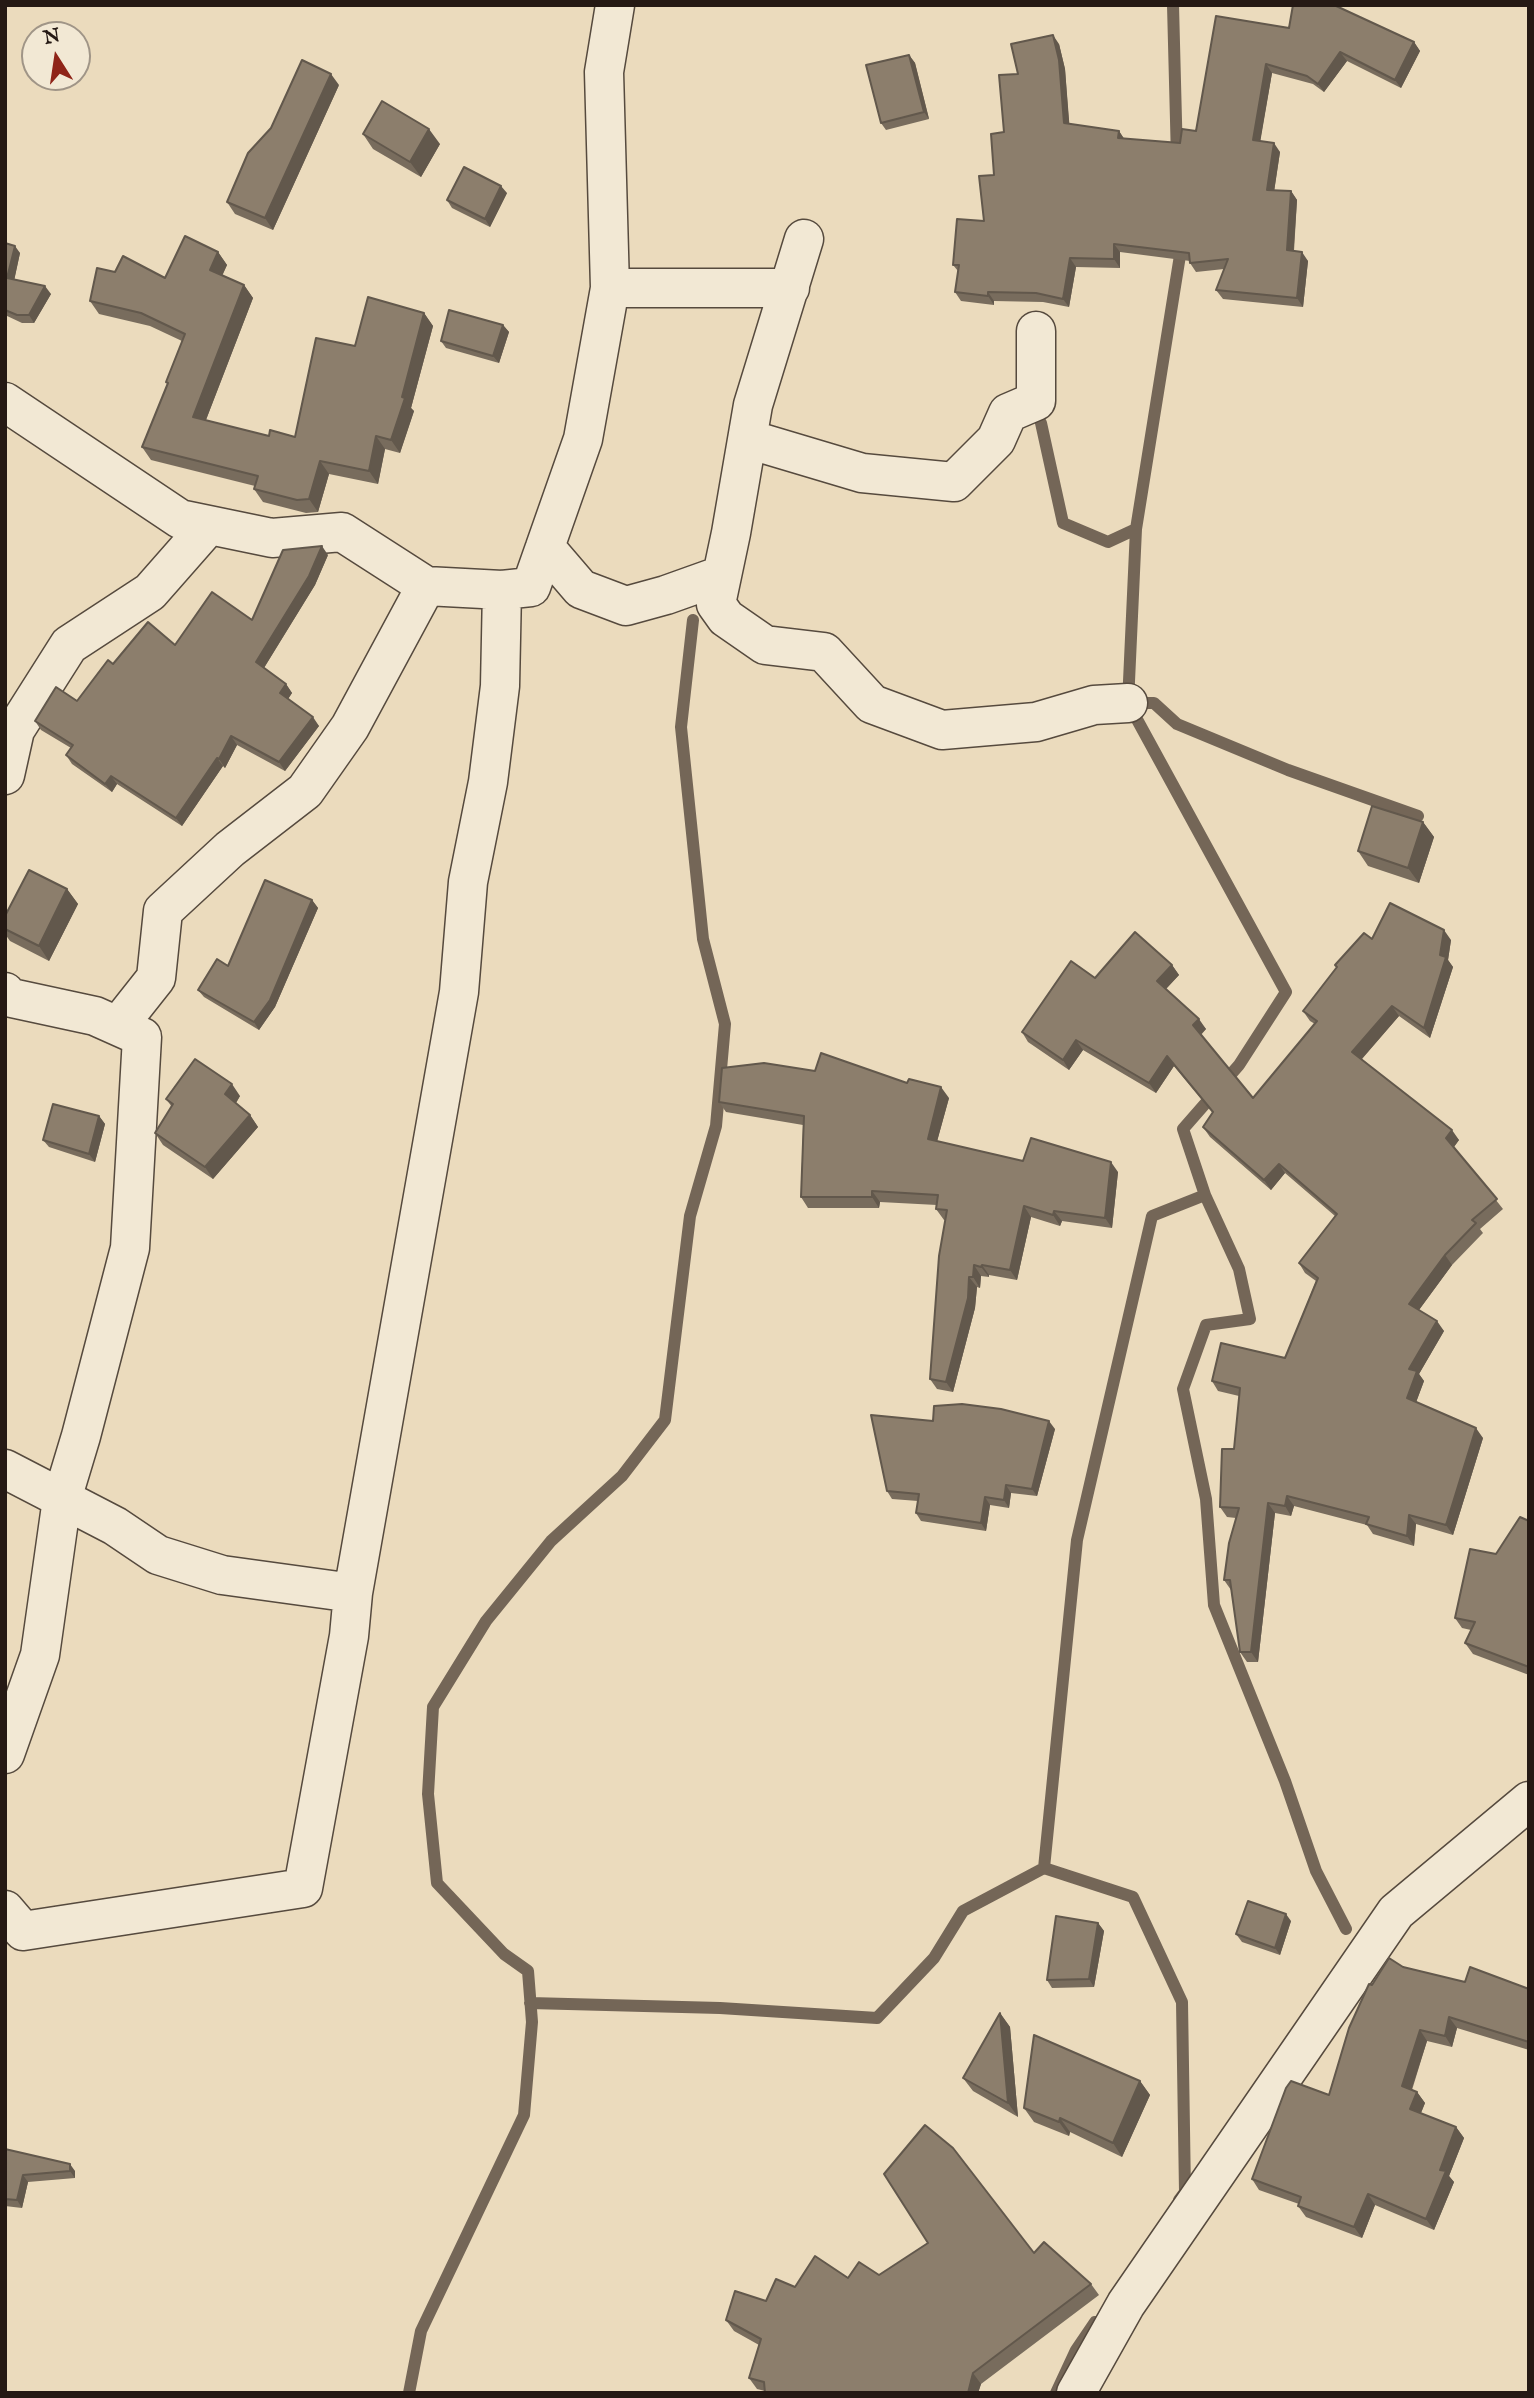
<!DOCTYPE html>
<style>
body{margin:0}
#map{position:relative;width:1534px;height:2398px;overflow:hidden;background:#ebdbbd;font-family:"IM FELL English",serif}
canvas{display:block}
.frame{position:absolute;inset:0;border:7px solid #251914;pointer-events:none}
.north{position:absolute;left:21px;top:21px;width:70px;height:70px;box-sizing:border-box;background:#f2e8d4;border:2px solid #a09587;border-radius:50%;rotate:348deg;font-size:19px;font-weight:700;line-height:28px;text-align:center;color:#251914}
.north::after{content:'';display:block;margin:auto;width:24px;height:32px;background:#8f2418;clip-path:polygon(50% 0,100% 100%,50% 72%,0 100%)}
</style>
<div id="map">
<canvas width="1534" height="2398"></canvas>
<div class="frame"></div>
<div class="north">N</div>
</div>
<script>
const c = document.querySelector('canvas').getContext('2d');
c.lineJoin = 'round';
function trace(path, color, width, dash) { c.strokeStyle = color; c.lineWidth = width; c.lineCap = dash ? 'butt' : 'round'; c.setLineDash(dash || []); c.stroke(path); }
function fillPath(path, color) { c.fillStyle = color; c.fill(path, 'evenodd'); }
const stream = new Path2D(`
 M1173 5 1177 159
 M1041 423 1063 523 1108 542 1136 529
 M1131 703H1154L1177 724 1288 770 1418 816
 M1205 1195 1239 1269 1250 1319 1206 1325 1183 1389 1206 1499 1214 1605 1285 1781 1316 1871 1346 1929
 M530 2003 720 2008 877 2018 934 1958 963 1911 1044 1868
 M1179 2200 1185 2192 1182 2002 1133 1897 1044 1868 1077 1540 1152 1216 1205 1195 1183 1129 1239 1065 1286 992 1128 703 1136 529 1182 243
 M409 2393 421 2331 524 2115 532 2022 528 1971 504 1954 437 1883 428 1794 433 1707 486 1621 551 1541 622 1476 665 1420 690 1216 716 1126 725 1024 703 939 681 727 693 620
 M1056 2393 1076 2350 1095 2322`);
const minor = new Path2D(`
 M804 239 753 405 731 533 716 604 726 618 765 645 824 652 872 704 942 730 1036 722 1094 705 1128 703
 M610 288 604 72 615 5
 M5 402 180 519 272 538 342 532 426 586 502 590 531 587 583 439 610 288H790
 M748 439 862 473 954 482 996 440 1008 413 1036 401V331
 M545 547 581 589 626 606 666 595 722 575
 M5 775 15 730 69 645 150 592 208 526
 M5 992 7 997 95 1016 142 1037 130 1248 81 1436 62 1499 40 1655 5 1754
 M118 1026 156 978 163 911 230 849 305 791 350 727 426 586
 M5 1469 115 1526 158 1555 222 1575 353 1593
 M5 1910 23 1931 303 1888 349 1636 353 1593 459 992 468 882 488 782 500 686 502 590
 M1076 2393 1126 2304 1396 1912 1529 1801`);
const wall = new Path2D(`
 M1289 28 1414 42 1420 51 1401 88 1347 61 1324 92 1313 84 1272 73 1260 141 1280 152 1274 191H1291L1297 200 1294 251 1308 261 1303 307 1223 299 1216 290 1224 269 1196 272 1190 263V261L1120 252V268L1076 267 1069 307 1043 302 994 301V305L961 301 955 292 958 271 953 265 984 221 1018 74 1059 44 1065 69 1069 124 1119 131 1124 139 1180 143 1196 131Z
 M909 55 915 63 929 119 886 130 881 123Z
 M339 85 273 230 235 214 227 202Z
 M363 134 440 144 421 177 373 149Z
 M507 193 490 227 452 208 447 200Z
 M5 243 20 253 14 280 51 294 34 323H22L5 315Z
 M218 252 227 265 222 275 244 285 253 298 206 420 269 436 295 437 355 346 424 313 433 326 411 408 414 411 400 453 385 449 378 484 329 474 318 512 306 513 263 502 254 489 255 486 151 460 142 447 168 385 166 382 182 341 150 326 99 314 90 301 115 272 165 278Z
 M503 325 509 332 499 363 446 348 441 341Z
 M328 555 315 585 264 668 286 684 292 693 288 699 319 726 285 771 237 745 225 768 223 766 182 826 117 784 112 792 72 764 66 755 71 748 41 730 35 721 77 701 113 664 252 620Z
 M1423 822 1434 837 1419 883 1368 866 1358 851Z
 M67 889 78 904 49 961 10 941 5 934V916Z
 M312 900 318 908 275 1007 259 1030 204 997 198 990Z
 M1372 939 1451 940 1448 960 1453 967 1430 1038 1399 1016 1362 1059 1459 1140 1454 1147 1503 1209 1480 1229 1483 1233 1452 1265 1419 1310 1444 1331 1419 1374 1424 1381 1416 1402 1483 1438 1453 1535 1416 1524 1414 1546 1373 1534 1367 1525 1294 1506 1291 1516 1275 1513 1258 1662H1247L1240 1652 1231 1590 1224 1580 1236 1518 1227 1517 1220 1507 1234 1449 1239 1396 1218 1391 1212 1381 1285 1358 1316 1281 1305 1273 1299 1263 1335 1216 1285 1173 1271 1190 1210 1137 1203 1127 1213 1113 1174 1066 1156 1093 1083 1050 1069 1070 1028 1042 1022 1032 1095 978 1172 965 1179 975 1166 989 1206 1029 1201 1035 1253 1098 1315 1024 1310 1021 1303 1011Z
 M240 1096 236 1103 250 1115 258 1127 213 1179 163 1145 155 1133 172 1107 166 1099Z
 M949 1098 937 1141 1023 1161 1118 1172 1112 1228 1062 1221 1060 1226 1031 1217 1017 1280 989 1275V1277L981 1276 980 1288 977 1287 975 1308 953 1392 937 1389 930 1379 945 1220H944L936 1209 937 1205 880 1202 879 1208H808L801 1197 803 1125 726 1112 719 1102Z
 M99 1116 105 1124 95 1162 49 1147 43 1140Z
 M933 1421 1055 1429 1037 1496 1011 1493 1009 1508 990 1505 986 1531 921 1521 916 1513 918 1501 892 1499 887 1491Z
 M1529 1521V1675L1473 1654 1465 1643 1471 1630 1462 1628 1455 1618 1496 1554Z
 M1291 1921 1280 1955 1242 1942 1236 1934Z
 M1098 1923 1104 1931 1094 1987 1052 1988 1047 1980Z
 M1403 1967 1465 1982 1529 1989V2050L1457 2028 1452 2047 1427 2041 1412 2090 1417 2092 1425 2103 1421 2113 1456 2127 1464 2138 1449 2176 1454 2182 1434 2230 1375 2205 1362 2238 1306 2217 1298 2206 1299 2204 1259 2190 1252 2179 1329 2095 1372 1985Z
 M1000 2013 1010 2027 1018 2117 973 2091 963 2078Z
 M1140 2081 1150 2095 1122 2157 1070 2132 1069 2136 1034 2122 1024 2108Z
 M5 2149 75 2171V2178L28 2182 22 2208 5 2206Z
 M1034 2253 1091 2284 1099 2295 981 2384 978 2393H765V2391L757 2389 749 2378 759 2345 734 2331 726 2320 795 2287 848 2278 879 2275Z`);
const shadedWall = new Path2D(`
 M1053 35 1059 44 1065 69 1070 132 1064 123Z
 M1414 42 1420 51 1401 88 1395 80Z
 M1340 52 1347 61 1324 92 1318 84Z
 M909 55 915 63 929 119 924 112Z
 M1266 64 1272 73 1259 149 1253 140Z
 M331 74 339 85 273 230 265 218Z
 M429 129 440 144 421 177 410 162Z
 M1119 131 1125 140 1118 138Z
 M1274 143 1280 152 1273 199 1267 190Z
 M501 186 507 193 490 227 485 219Z
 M1291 191 1297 200 1293 259 1287 250Z
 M1114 244 1120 252V268L1114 259Z
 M15 246 20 253 13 286 7 278Z
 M218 252 227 265 219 283 210 270Z
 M1302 252 1308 261 1303 307 1297 298Z
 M1070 258 1076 267 1069 307 1063 299Z
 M244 285 253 298 202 430 193 417Z
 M45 286 51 294 34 323 29 315Z
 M988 292 994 301V305L988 296Z
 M424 313 433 326 411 408 414 411 400 453 391 440Z
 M503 325 509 332 499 363 493 356Z
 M376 436 385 449 378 484 369 471Z
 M320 461 329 474 318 512 309 499Z
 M322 546 328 555 315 585 262 671 256 662Z
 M286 684 292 693 286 702 280 693Z
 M313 717 319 726 285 771 279 762Z
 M231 736 237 745 225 768 219 759Z
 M217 758 223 766 182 826 176 818Z
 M111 776 117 784 112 792 105 784Z
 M1423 822 1434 837 1419 883 1408 868Z
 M67 889 78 904 49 961 39 946Z
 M312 900 318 908 275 1007 259 1030 254 1022Z
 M1444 930 1451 940 1448 960 1453 967 1430 1038 1424 1028 1440 955Z
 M1172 965 1179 975 1164 991 1157 981Z
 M1392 1006 1399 1016 1359 1062 1352 1052Z
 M1199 1019 1206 1029 1200 1035 1193 1025Z
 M1076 1040 1083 1050 1069 1070 1063 1060Z
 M1167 1056 1174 1066 1156 1093 1149 1083Z
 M232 1084 240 1096 234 1106 225 1094Z
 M941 1087 949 1098 935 1149 928 1139Z
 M250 1115 258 1127 213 1179 205 1167Z
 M99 1116 105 1124 95 1162 89 1154Z
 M1452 1130 1459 1140 1453 1148 1446 1138Z
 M1111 1162 1118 1172 1112 1228 1105 1218Z
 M1279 1164 1285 1173 1271 1190 1264 1180Z
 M872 1191 880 1202 879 1208 872 1197Z
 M1024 1206 1031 1217 1017 1280 1010 1270Z
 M1054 1211 1062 1221 1060 1226 1053 1215Z
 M1445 1255 1452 1265 1416 1314 1409 1304Z
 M974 1265 981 1276 980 1288 973 1277Z
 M982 1265 989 1275V1277L981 1267Z
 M969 1277 977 1287 975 1308 953 1392 946 1382Z
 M1437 1321 1444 1331 1419 1374 1424 1381 1414 1408 1407 1398 1409 1369Z
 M1049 1421 1055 1429 1037 1496 1032 1489Z
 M1476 1428 1483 1438 1453 1535 1446 1525Z
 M1006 1485 1011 1493 1009 1508 1004 1500Z
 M1287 1496 1294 1506 1291 1516 1285 1506Z
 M985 1497 990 1505 986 1531 981 1523Z
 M1268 1503 1275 1513 1258 1662 1251 1652Z
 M1409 1515 1416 1524 1414 1546 1407 1536Z
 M1286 1914 1291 1921 1280 1955 1275 1948Z
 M1098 1923 1104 1931 1094 1987 1089 1979Z
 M1000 2013 1010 2027 1018 2117 1008 2103Z
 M1449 2017 1457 2028 1452 2047 1445 2036Z
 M1420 2030 1427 2041 1409 2097 1402 2086Z
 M1140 2081 1150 2095 1122 2157 1113 2143Z
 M1417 2092 1425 2103 1418 2120 1410 2109Z
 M1060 2118 1070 2132 1069 2136 1059 2122Z
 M1456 2127 1464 2138 1449 2176 1454 2182 1434 2230 1426 2219 1440 2170Z
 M70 2164 75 2171V2178L70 2171Z
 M23 2175 28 2182 22 2208 17 2200Z
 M1368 2194 1375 2205 1362 2238 1354 2227Z
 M973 2373 981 2384 978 2393H968Z`);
const building = new Path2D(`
 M1293 5H1334L1414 42 1395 80 1340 52 1318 84 1307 76 1266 64 1253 140 1274 143 1267 190 1291 191 1287 250 1302 252 1297 298 1216 290 1228 259 1190 263 1189 253 1114 244V259L1070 258 1063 299 1036 293 988 292V296L955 292 959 265H953L957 219 984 221 979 176 994 175 991 134 1004 132 999 75 1018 74 1011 44 1053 35 1059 60 1064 123 1119 131 1118 138 1180 143 1182 129 1196 131 1216 16 1289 28Z
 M909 55 924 112 881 123 866 65Z
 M302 60 331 74 265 218 227 202 248 153 271 128Z
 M382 101 429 129 410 162 363 134Z
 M464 167 501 186 485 219 447 200Z
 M185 236 218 252 210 270 244 285 193 417 269 436 270 430 295 437 316 338 355 346 368 297 424 313 402 397 405 398 391 440 376 436 369 471 320 461 309 499 297 500 254 489 258 476 142 447 168 383 166 382 185 334 141 313 90 301 97 268 115 272 123 256 165 278Z
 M5 243 15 246 7 278 45 286 29 315H17L5 310Z
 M449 310 503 325 493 356 441 341Z
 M322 546 309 576 256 662 286 684 280 693 313 717 279 762 231 736 219 759 217 758 176 818 111 776 105 784 66 755 73 745 35 721 56 687 77 701 108 660 113 664 148 622 175 645 212 592 252 620 283 550Z
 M1372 806 1423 822 1408 868 1358 851Z
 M29 870 67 889 39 946 5 929V916Z
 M265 880 312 900 270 1000 254 1022 198 990 217 959 228 966Z
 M1390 903 1444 930 1440 955 1446 957 1424 1028 1392 1006 1352 1052 1452 1130 1446 1138 1497 1199 1472 1220 1476 1223 1445 1255 1409 1304 1437 1321 1409 1369 1417 1371 1407 1398 1476 1428 1446 1525 1409 1515 1407 1536 1366 1524 1369 1517 1287 1496 1285 1506 1268 1503 1251 1652H1240L1230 1580H1224L1229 1543 1239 1508 1220 1507 1222 1449H1234L1240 1388 1212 1381 1221 1343 1285 1358 1318 1278 1299 1263 1337 1214 1279 1164 1264 1180 1203 1127 1213 1112 1167 1056 1149 1083 1076 1040 1063 1060 1022 1032 1071 961 1095 978 1135 932 1172 965 1157 981 1199 1019 1193 1025 1253 1098 1317 1021 1303 1011 1337 967 1335 965 1364 933 1372 939Z
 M821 1053 907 1083 909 1079 941 1087 928 1139 1023 1161 1031 1138 1111 1162 1105 1218 1054 1211 1053 1215 1024 1206 1010 1270 982 1265 981 1267 974 1265 973 1277H969L968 1298 946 1382 930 1379 939 1256 947 1210 936 1209 938 1195 872 1191V1197H801L804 1116 719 1102 722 1068 764 1063 815 1071Z
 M195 1059 232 1084 225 1094 250 1115 205 1167 155 1133 173 1104 166 1099Z
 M53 1104 99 1116 89 1154 43 1140Z
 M962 1404 1001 1409 1049 1421 1032 1489 1006 1485 1004 1500 985 1497 981 1523 916 1513 919 1494 887 1491 871 1415 933 1421 934 1406Z
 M1520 1517 1529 1521V1667L1465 1643 1475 1622 1455 1618 1470 1549 1496 1554Z
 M1248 1901 1286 1914 1275 1948 1236 1934Z
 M1056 1916 1098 1923 1089 1979 1047 1980Z
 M1389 1958 1403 1967 1465 1982 1470 1967 1529 1989V2042L1449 2017 1445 2036 1420 2030 1402 2086 1417 2092 1410 2109 1456 2127 1440 2170 1446 2171 1426 2219 1368 2194 1354 2227 1298 2206 1301 2197 1252 2179 1286 2088 1291 2081 1329 2095 1349 2028 1369 1984 1372 1985Z
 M1000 2013 1008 2103 963 2078Z
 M1034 2035 1140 2081 1113 2143 1060 2118 1059 2122 1024 2108Z
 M925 2125 953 2148 1034 2253 1044 2242 1091 2284 973 2373 968 2393H765L764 2382 749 2378 761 2339 726 2320 735 2291 766 2301 776 2279 795 2287 815 2256 848 2278 859 2262 879 2275 928 2243 884 2174Z
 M5 2149 70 2164V2171L23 2175 17 2200 5 2199Z`);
trace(stream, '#746657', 12);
trace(minor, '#564a3e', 41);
trace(minor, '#f2e8d4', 38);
fillPath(wall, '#786c5d');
fillPath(shadedWall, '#62584c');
fillPath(building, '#8c7e6c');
trace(building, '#62584c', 2);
</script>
